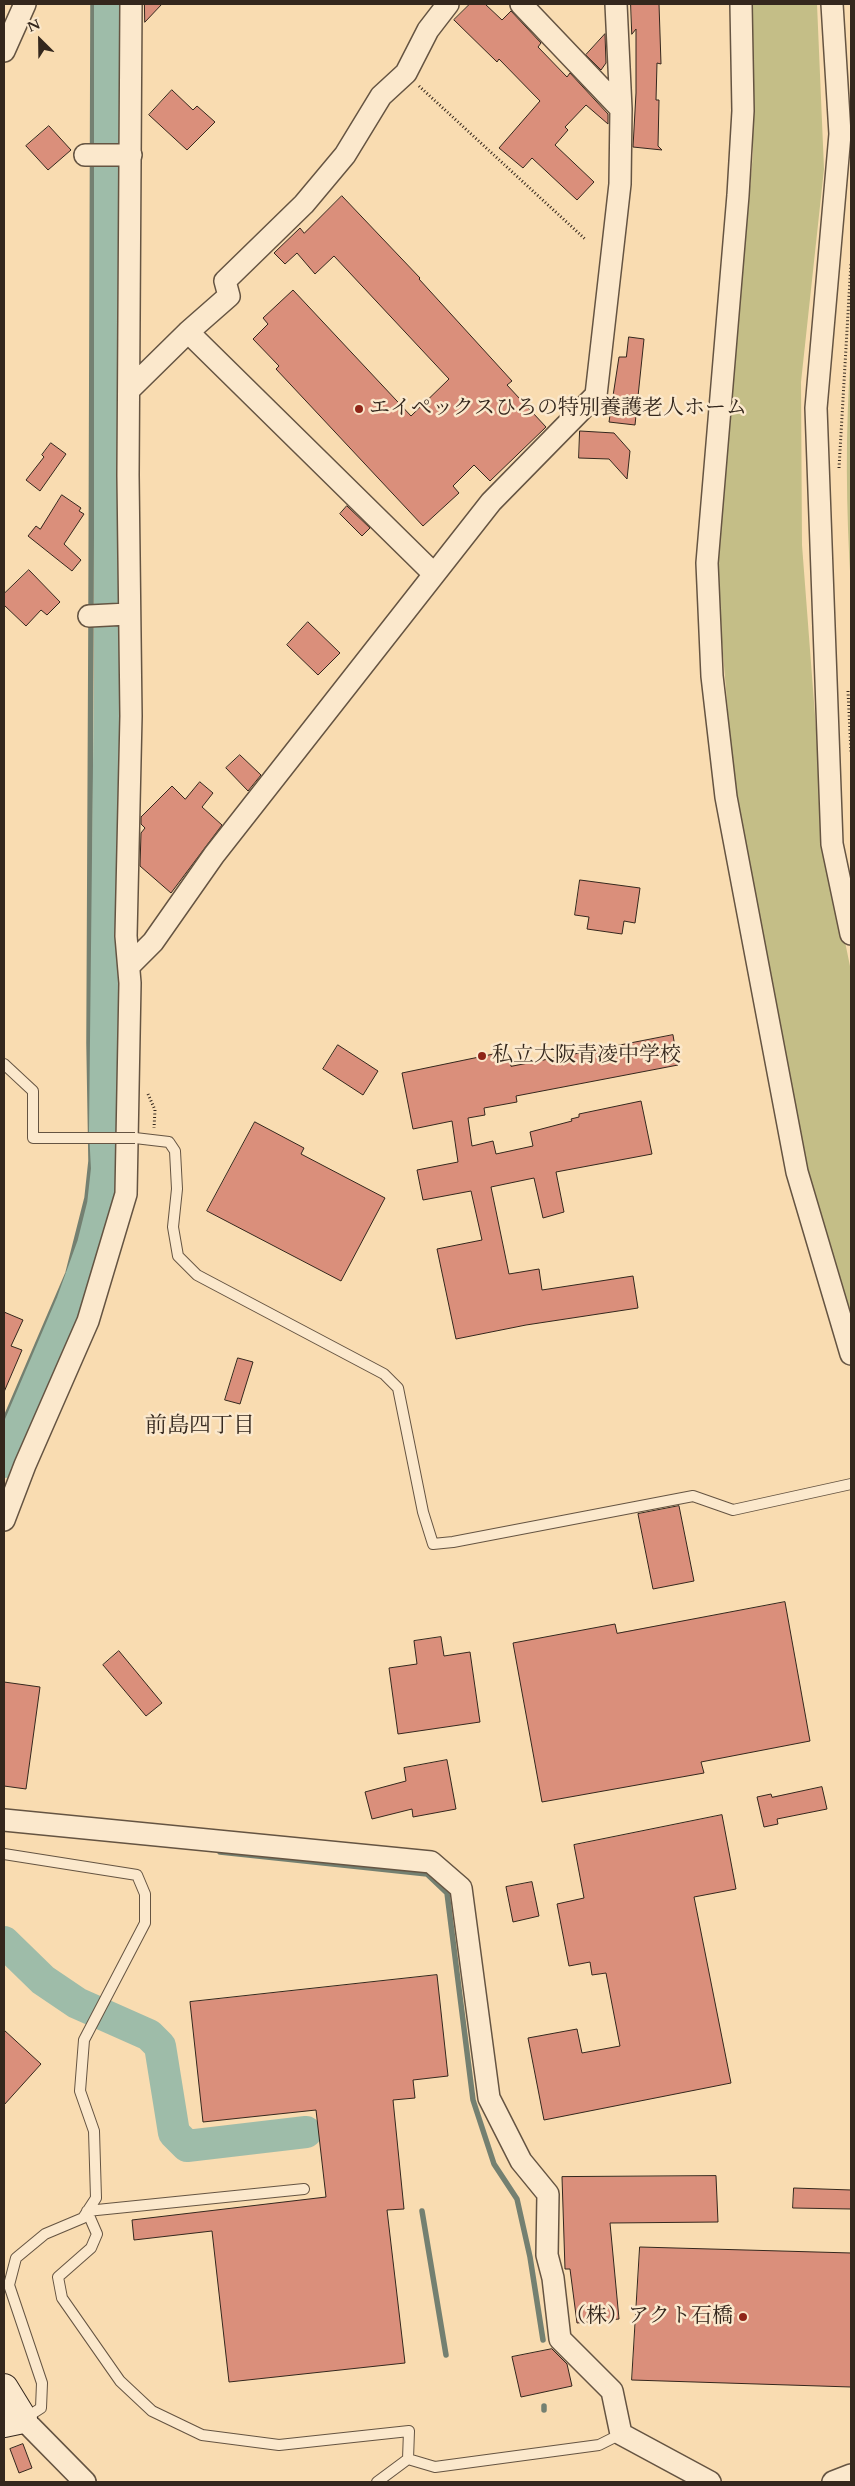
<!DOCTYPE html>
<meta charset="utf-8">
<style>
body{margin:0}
#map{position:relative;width:855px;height:2486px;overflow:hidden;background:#f9dcb1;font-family:Cardo,serif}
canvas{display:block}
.frame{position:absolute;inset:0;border:5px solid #34271d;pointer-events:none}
.north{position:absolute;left:15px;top:15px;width:50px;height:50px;-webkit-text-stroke:4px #fbe8cc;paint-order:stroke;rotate:337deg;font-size:14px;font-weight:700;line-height:20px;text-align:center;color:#34271d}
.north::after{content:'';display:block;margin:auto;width:18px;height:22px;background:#34271d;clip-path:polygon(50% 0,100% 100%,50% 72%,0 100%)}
</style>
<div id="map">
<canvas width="855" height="2486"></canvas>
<div class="frame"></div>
<div class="north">N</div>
</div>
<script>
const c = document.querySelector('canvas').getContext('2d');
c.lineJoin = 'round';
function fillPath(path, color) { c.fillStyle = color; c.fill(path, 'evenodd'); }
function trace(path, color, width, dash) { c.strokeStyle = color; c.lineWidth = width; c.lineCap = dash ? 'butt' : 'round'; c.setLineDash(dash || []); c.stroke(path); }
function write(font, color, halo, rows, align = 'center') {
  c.font = font + ' Cardo,"Noto Serif JP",serif'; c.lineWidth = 5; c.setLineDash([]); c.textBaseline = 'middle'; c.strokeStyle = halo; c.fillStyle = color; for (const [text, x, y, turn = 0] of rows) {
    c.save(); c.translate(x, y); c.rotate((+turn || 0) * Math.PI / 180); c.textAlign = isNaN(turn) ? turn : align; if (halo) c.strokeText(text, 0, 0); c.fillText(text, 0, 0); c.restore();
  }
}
const green = new Path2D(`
 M747 4H817L824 169 801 382 802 545 821 794 843 932 851 971V1321L807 1173 736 806 716 572 753 153Z
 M851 352V588C846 509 845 431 851 352Z`);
const stream = new Path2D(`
 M91 612 93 4
 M4 1422 68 1273 87 1198 91 1161 89 1043 91 621
 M220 1852 427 1874 447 1893 473 2100 494 2164 517 2199 530 2257 543 2340
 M422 2211 446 2355
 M544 2406V2410`);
const river = new Path2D(`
 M4 1462 72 1303 93 1245 103 1205 107 1169 105 1131 110 674V4
 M4 1942 43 1980 77 2003 149 2035 160 2046 174 2133 187 2146 306 2132`);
const building = new Path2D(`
 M144 4H143H162L145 22Z
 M470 4H485L502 20 511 11 541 43 538 47 567 77 570 73 608 114V124L586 105 565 127 568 130 555 145 594 182 577 200 532 158 523 168 499 148 540 101 499 59 497 62 454 20Z
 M631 4H659L661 64 657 63 656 100H659L658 146 662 150 633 147 636 93V29L632 34Z
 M605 34 606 63 601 70 586 55Z
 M172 90 193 110 197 106 215 122 187 150 149 115Z
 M49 126 71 150 48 170 26 146Z
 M342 196 420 278 419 279 512 381 507 385 546 427 490 481 474 465 453 486 459 493 423 526 276 369 279 366 253 339 268 324 263 318 293 290 411 416 449 379 334 256 315 274 297 253 285 264 274 253 300 228 304 233Z
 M629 337 644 339 635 425 609 422 619 357H626Z
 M580 431 614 433 630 451 627 479 609 459 579 458Z
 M51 443 66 454 40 491 26 480 44 457 42 455Z
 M62 495 81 508 79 511 84 514 64 544 81 560 72 571 28 536 36 526 40 529Z
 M347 506 370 528 362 536 340 514Z
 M29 570 60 602 47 615 41 610 26 626 4 605V594Z
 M308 622 340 653 318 675 287 645Z
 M240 755 261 775 248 791 226 768Z
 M200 782 213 793 202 807 222 825 171 893 140 866 141 833 145 828 141 824V817L172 786 185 799Z
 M580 880 640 888 635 923 624 921 622 934 587 929 589 917 575 915Z
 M673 1035 678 1065 516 1096 517 1102 484 1108 485 1115 468 1118 472 1146 493 1141 496 1154 533 1146 530 1132 572 1121 571 1119 579 1117V1114L641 1101 652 1154 556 1172 564 1212 543 1218 534 1178 491 1187 509 1274 539 1269 542 1290 633 1276 638 1308 526 1325 456 1339 437 1249 482 1240 471 1191 423 1200 417 1170 458 1162 452 1121 413 1129 402 1073 508 1051 511 1066Z
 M338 1045 378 1071 363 1095 323 1069Z
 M255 1122 304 1148 301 1154 385 1198 341 1281 207 1211Z
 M4 1312 23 1320 11 1346 22 1350 4 1392Z
 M238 1358 253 1362 240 1404 225 1400Z
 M679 1506 694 1581 653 1589 638 1514Z
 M785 1602 810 1741 701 1762 704 1773 542 1802 513 1643 615 1624 617 1633Z
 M441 1637 444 1656 470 1652 480 1722 398 1734 389 1668 417 1664 414 1641Z
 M119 1651 162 1703 146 1716 103 1665Z
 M4 1682 40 1687 26 1789 4 1786Z
 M447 1760 456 1809 413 1817 412 1809 372 1819 365 1792 406 1781 404 1768Z
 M822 1787 827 1809 777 1819 778 1824 764 1827 757 1797 771 1794 772 1797Z
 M722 1815 736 1889 694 1897 731 2083 544 2120 528 2038 577 2029 582 2053 620 2046 606 1973 592 1975 590 1962 569 1966 557 1904 584 1898 574 1845Z
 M532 1882 539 1916 513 1922 506 1887Z
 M437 1975 448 2076 413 2080 415 2098 393 2100 404 2209 387 2210 405 2363 229 2382 212 2231 134 2240 132 2220 326 2197 316 2110 203 2122 190 2002Z
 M4 2030 41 2064 4 2105Z
 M716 2176 718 2222 610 2223 619 2319 577 2323 570 2269H565L562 2177Z
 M794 2188 851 2190V2209L793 2208Z
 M640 2247 851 2253V2387L632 2380Z
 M552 2349 567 2364 572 2386 521 2397 512 2357Z
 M23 2444 32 2468 19 2473 10 2449Z`);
const path = new Path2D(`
 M419 86 585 239
 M839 468 851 262
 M848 691 851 753
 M148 1094 155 1110 154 1128`);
const lane = new Path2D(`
 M4 1064 33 1091V1138H76
 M135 1138 169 1142 175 1151 177 1189 173 1227 178 1256 197 1275 384 1374 398 1388 423 1512 433 1544 453 1542 693 1496 733 1510 851 1484
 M4 1854 137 1875 145 1894V1923L84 2040 80 2091 94 2131 96 2198 83 2218 45 2234 16 2258 9 2285 42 2383 41 2408 24 2419
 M304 2189 87 2211 97 2234 91 2248 58 2277 62 2298 120 2381 152 2411 202 2435 279 2445 409 2431 408 2459 377 2482
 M408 2459 435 2467 599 2445 621 2434`);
const street = new Path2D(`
 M521 4 621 109
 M741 4 743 111 738 195 707 563 712 676 726 797 797 1172 851 1354
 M832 4 840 134 816 408 832 844 851 934
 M4 51 25 4
 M85 155H131
 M188 332 434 574
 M129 390 188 332 229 296 225 281 304 204 345 155 381 96 406 73 428 30 448 4
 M89 616 128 614
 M130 965 153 942 214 855 491 502 596 395 620 184 621 109 616 4
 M4 1520 25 1465 88 1321 126 1194 130 983 126 936 131 716 128 475 131 4
 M4 1820 431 1862 461 1888 489 2098 521 2161 548 2194 547 2255 553 2278 560 2339 612 2391 621 2434 710 2482
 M23 2419 85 2482
 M833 2482 851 2475`);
const secondary = new Path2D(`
 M4 2388 23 2419 4 2423`);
const laneBridge = new Path2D(`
 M76 1138H135`);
const markers = [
 [359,409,5,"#8f2418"],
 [482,1056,5,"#8f2418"],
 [743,2317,5,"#8f2418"]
];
const poiNames = [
 ["エイぺックスひろの特別養護老人ホーム",369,409],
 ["私立大阪青凌中学校",492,1056],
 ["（株）アクト石橋",733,2317,"right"]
];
const neighbourhoodNames = [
 ["前島四丁目",200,1427]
];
fillPath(green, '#c4be87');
trace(stream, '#748071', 5.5);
trace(river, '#9ebca9', 32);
fillPath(building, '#da8f7b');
trace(building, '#34271d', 1);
trace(lane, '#655442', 12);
trace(street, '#655442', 24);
trace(secondary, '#34271d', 30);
trace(path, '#34271d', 3, [1, 2.5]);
trace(lane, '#fbe8cc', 10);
trace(street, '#fbe8cc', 21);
trace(secondary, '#fbe8cc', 28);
trace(laneBridge, '#655442', 12, []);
trace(laneBridge, '#fbe8cc', 10);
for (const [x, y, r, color] of markers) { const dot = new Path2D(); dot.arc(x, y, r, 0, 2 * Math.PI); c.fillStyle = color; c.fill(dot); trace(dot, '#fbe8cc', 2); }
write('21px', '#34271d', '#fbe8cc', poiNames, 'left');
write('22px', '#34271d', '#fbe8cc', neighbourhoodNames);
</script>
